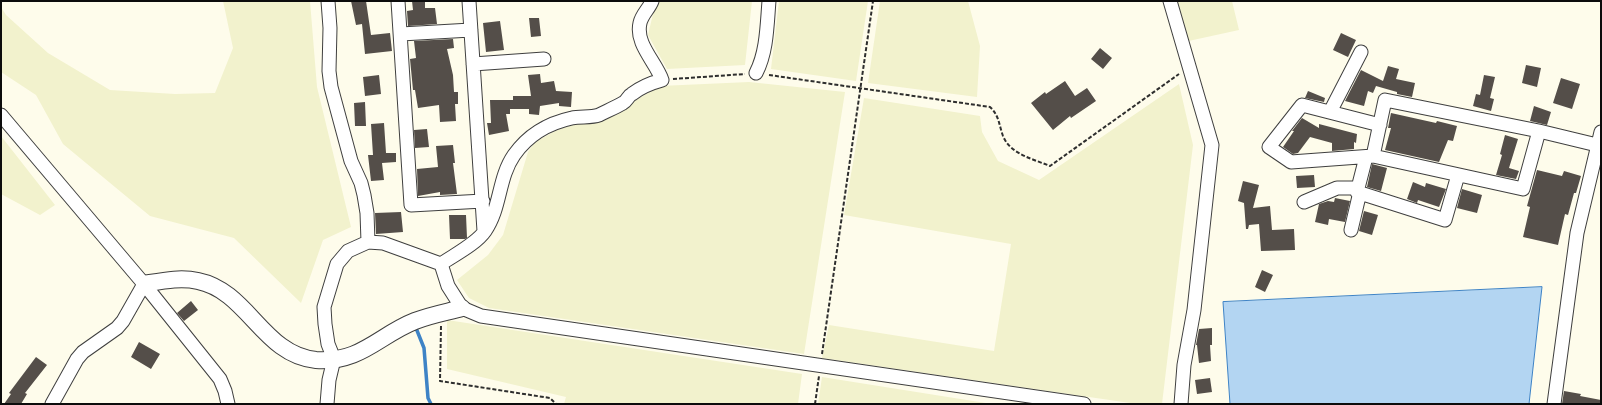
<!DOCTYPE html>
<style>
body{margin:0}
#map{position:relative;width:1602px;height:405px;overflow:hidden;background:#fefceb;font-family:"Roboto Serif",serif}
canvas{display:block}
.frame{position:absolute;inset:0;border:2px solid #0c0c0c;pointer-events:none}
</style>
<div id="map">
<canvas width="1602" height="405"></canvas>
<div class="frame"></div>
</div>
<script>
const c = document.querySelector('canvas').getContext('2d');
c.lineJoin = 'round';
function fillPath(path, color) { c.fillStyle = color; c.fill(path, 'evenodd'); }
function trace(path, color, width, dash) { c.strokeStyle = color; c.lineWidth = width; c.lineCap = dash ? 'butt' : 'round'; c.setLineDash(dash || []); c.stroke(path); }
const farmland = new Path2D(`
 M223 1H310L317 87 351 227 323 240 301 303 234 238 150 216 63 144 36 95 1 72V7L6 15 48 53 110 90 175 94 215 93 233 48Z
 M656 1H752L745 65 667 69 648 35Z
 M779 1H868L856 81 771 69Z
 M880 1H968L980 46 977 97 868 83Z
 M1174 1H1232L1239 30 1184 42Z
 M749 82 845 92 804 354 489 308 469 298 457 280 488 255 503 235 528 152 535 142 557 130 583 122 600 121 660 86Z
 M1179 84 1193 145 1162 404H1137L822 358 829 325 994 351 1011 244 844 215 864 98 980 116 982 132 998 161 1039 180Z
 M1 136 55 205 40 215 1 194Z
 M447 320 802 374 798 404H564L566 397 447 369Z
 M822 377 992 404H818Z`);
const water = new Path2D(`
 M1542 287 1529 404H1230L1223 302Z`);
const stream = new Path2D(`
 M416 328 424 348 428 398 431 404`);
const building = new Path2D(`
 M351 1H366L371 35 390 33 392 51 365 54 362 24 356 25Z
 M412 1H425V8H435L437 24 408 26 407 11 413 10Z
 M529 18H539L541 36 531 37Z
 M500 21 504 50 486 52 483 23Z
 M1341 33 1356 40 1348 57 1333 50Z
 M453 39 454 48 447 49 453 75 454 92H458V104H455L456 121 440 122 439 105 418 108 415 90H413L410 59 416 58 414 41Z
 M1100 48 1112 58 1103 69 1091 59Z
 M1526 65 1541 68 1537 87 1522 83Z
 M1388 66 1399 69 1396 79 1415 83 1412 97 1397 94V92L1376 86 1373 93 1368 91 1364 106 1345 101 1361 70 1383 81Z
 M540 74 541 83 554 81 556 91 572 92 571 107 559 106V103L540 106 539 115 529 114V109H510V114H506L509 131 489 135 487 123H491L490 100H513V96H531L528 75Z
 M379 75 381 94 365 96 363 77Z
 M1484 75 1495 77 1490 98 1494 99 1491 111 1473 106 1476 94 1480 95Z
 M1561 78 1580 84 1572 109 1553 103Z
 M1065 81 1075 96 1087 88 1096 101 1071 118 1070 116 1053 130 1031 103 1045 92 1046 94Z
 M1308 91 1325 98 1324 102 1305 98Z
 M365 102 366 126H355L354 103Z
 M1534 106 1551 112 1547 125 1530 121Z
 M1391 113 1436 123 1437 121 1457 126 1453 141 1448 140 1439 162 1385 150 1391 128H1388Z
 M1302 118 1319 128V124L1357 134 1356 143 1354 142V149L1332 151V143L1310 137 1298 153 1293 154 1283 147 1294 131H1292Z
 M384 123 386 153H396V162L382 163 384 180 371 181 368 155H373L371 124Z
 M427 129 429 147 415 148 414 130Z
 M1505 135 1518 139 1509 168 1519 171 1516 179 1496 175 1502 155 1500 154Z
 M453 145 455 163H453L457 194 440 195V192L418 196 417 169 438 167 436 146Z
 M1372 164 1387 168 1381 191 1367 187Z
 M1537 170 1562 176 1564 171 1581 176 1576 193H1574L1568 215 1565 214 1558 245 1523 237 1530 207 1527 206Z
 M1314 175 1315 187 1297 188 1296 176Z
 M1243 181 1259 185 1253 208 1270 206 1272 230 1294 229 1295 250 1261 251 1259 224 1249 225 1248 229H1246L1244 203 1238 201Z
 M1413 182 1425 187 1426 183 1446 189 1439 207 1418 200 1417 203 1407 199Z
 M1462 189 1482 195 1477 213 1457 208Z
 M1335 198 1350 201 1345 222 1329 219 1328 225 1315 222 1319 204 1328 201 1334 202Z
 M1364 211 1378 215 1372 235 1359 231Z
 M401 212 403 232 376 234 375 213Z
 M449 215H466L467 238 465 239H450Z
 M1262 270 1273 275 1265 292 1255 287Z
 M191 301 198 310 184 321 177 313Z
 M1212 328V345H1210L1211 361 1199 363 1197 345H1196L1199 329Z
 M139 342 160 354 151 369 131 357Z
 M36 357 47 365 25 393 27 394 21 404H4L11 394 9 393Z
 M1210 378 1212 392 1197 394 1195 380Z
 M1564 391 1581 394 1580 396 1601 400V404H1562Z`);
const path = new Path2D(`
 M769 75 990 107C999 115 999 125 1003 136 1010 154 1033 159 1050 166L1179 74
 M673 79 745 74
 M441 326 440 381 550 398 556 404
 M822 354 873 1
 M815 404 819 376`);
const minor = new Path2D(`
 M328 1 330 28 329 71 331 87 351 161 361 183 364 195 367 213 368 242
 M398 1 411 205 483 201
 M469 1 484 231
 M1170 1 1212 145 1194 310 1184 365 1181 404
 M401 34 471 30
 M473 64 544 59
 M756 73C767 52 767 25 769 1
 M1330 112 1361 52
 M1 115 144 284 220 379 225 391 228 404
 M1380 125 1302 105 1269 147 1291 162 1373 156 1523 189 1539 131
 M1373 156 1385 100 1539 131 1597 145
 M1366 157 1357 192 1445 220 1458 175
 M1304 202 1337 188H1358
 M1351 230 1360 192
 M441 264 448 286 462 308 481 316 1084 404
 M52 404 77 359 83 352 117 328 123 321 144 284
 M327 404 329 380 334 359 328 344 325 324 324 307 337 264 348 251 368 242 383 243 441 264C454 255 476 244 485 231 501 208 498 178 514 155 528 135 549 123 572 118 580 116 591 118 599 115 607 111 616 107 623 103 627 101 628 96 632 94 641 87 651 83 662 80 656 62 635 44 640 23 642 14 649 9 652 1
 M1554 404 1577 233 1601 132`);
const tertiary = new Path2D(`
 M144 284C162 281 180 277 198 281 248 291 263 355 316 360 361 363 379 335 415 321 430 315 447 312 462 308`);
fillPath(farmland, '#f2f2cd');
fillPath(water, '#b3d5f2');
trace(water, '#3e83c6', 1);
trace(stream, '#3e83c6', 3.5);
fillPath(building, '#544e49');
trace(minor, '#3f3f3f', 15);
trace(tertiary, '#3f3f3f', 18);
trace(path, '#2e2e2e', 2, [4, 2]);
trace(minor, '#fff', 13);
trace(tertiary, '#fff', 16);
</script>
